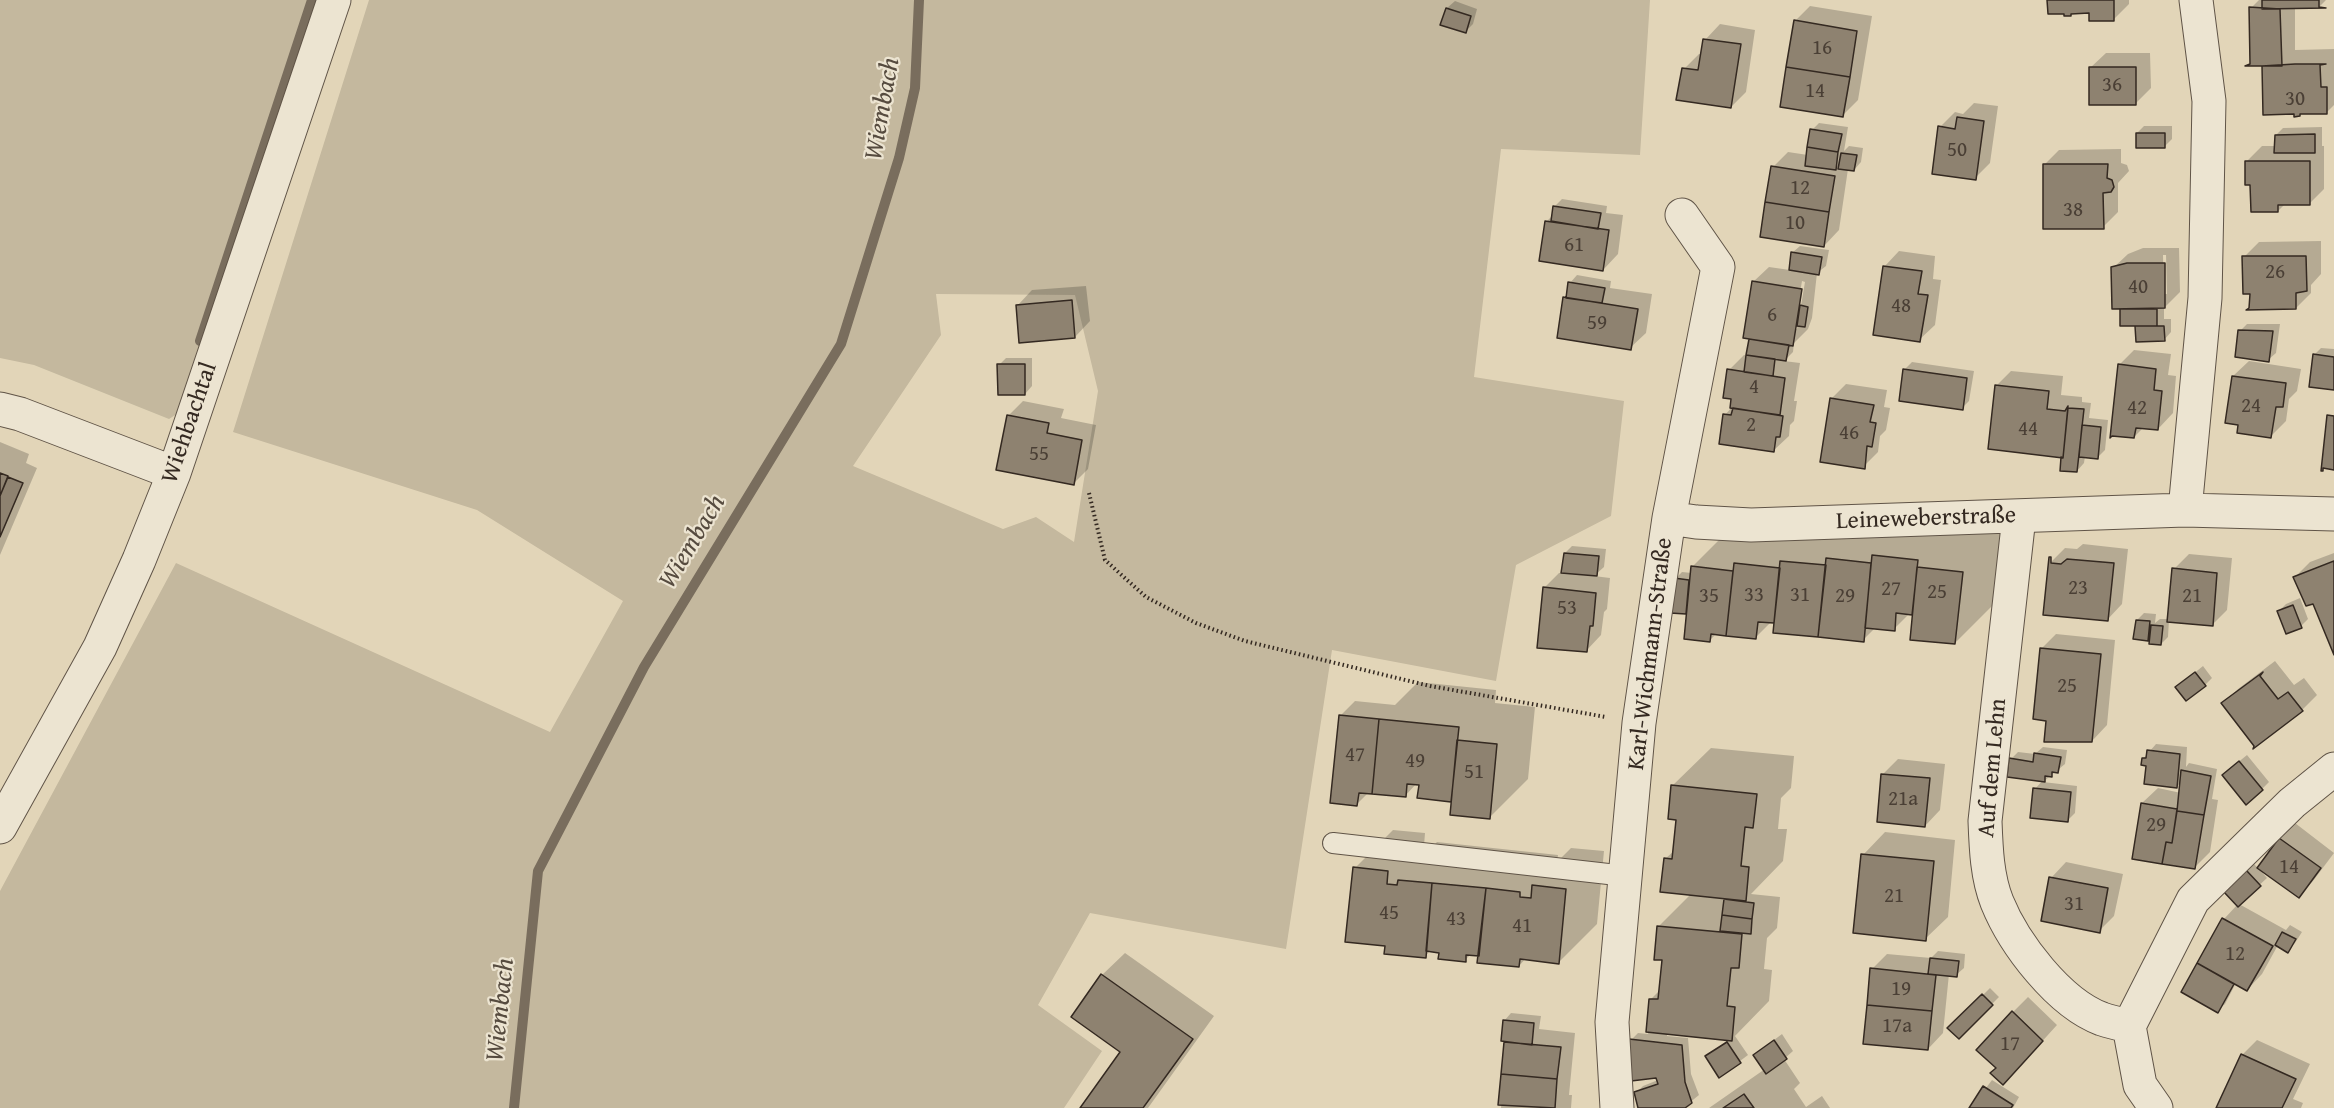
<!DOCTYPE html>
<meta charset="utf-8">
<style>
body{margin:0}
canvas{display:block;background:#e2d5b8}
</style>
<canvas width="2334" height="1108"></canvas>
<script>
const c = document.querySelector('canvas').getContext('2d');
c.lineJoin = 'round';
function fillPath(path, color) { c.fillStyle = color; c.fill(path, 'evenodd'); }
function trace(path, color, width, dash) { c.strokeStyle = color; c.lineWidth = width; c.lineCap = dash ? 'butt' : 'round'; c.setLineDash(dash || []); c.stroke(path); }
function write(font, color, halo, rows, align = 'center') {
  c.font = font + ' "Gentium Book Plus",serif'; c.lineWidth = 4.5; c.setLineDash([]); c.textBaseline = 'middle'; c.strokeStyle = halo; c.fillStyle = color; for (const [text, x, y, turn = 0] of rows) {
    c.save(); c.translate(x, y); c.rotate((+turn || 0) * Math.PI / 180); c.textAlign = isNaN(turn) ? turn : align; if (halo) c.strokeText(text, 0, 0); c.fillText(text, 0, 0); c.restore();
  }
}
const green = new Path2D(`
 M0 0H317L183 410 169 419 34 365 0 358Z
 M369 0H1650L1640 155 1501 149 1474 377 1624 401 1611 516 1516 565 1496 681 1332 650 1286 949 1090 913 1038 1005 1102 1051 1064 1108H0V891L176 563 550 732 623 601 477 510 233 432ZM936 294 1075 295 1098 391 1074 542 1036 517 1003 529 853 466 941 335Z`);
const shadow = new Path2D(`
 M2050 0H2129V4L2114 19Z
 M2259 0H2326L2319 7H2295V50L2334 49V105L2327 112 2302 113 2299 115 2264 64 2251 8Z
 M1455 1 1477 9 1473 24 1465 32 1447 8Z
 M1810 6 1872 16 1858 100 1843 115 1795 21Z
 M1720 24 1755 30 1746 92 1731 107 1684 69 1699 54H1702L1705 40Z
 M2106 53H2150L2151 88 2136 103 2090 68Z
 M1974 103 1998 106 1990 163 1975 178 1939 128 1955 112 1963 114Z
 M1819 123 1848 127 1844 151 1849 146 1863 148 1861 162 1854 170 1848 169 1839 230 1824 246 1773 167 1788 152 1808 155 1812 130Z
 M2144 126H2172V139L2164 147 2137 133Z
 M2322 127V146H2324V189L2309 204H2285L2278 211 2247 161 2262 146H2276V135L2283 128Z
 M2121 149V163L2127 165 2129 171 2118 183V212L2103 227 2044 165 2059 150Z
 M1562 199 1607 206 1606 213 1623 215 1618 254 1603 270 1547 221 1553 215 1555 206Z
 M2321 241V274L2311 285V293L2296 308 2251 292 2244 257 2259 242Z
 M1800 246 1829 250 1826 266 1817 273 1812 318 1808 329 1794 343 1793 352 1784 361 1800 363 1794 401H1797L1794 421 1790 425 1789 436 1773 451 1725 415 1732 407 1729 370 1744 355 1748 356 1752 338 1753 282 1769 267 1790 270 1792 253ZM1802 281 1805 282 1797 329H1794Z
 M2143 248H2179L2180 292 2164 308V319H2171V332L2164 340 2137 325H2121V307L2112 269 2128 254ZM2163 255H2166L2167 294H2164Z
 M1899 251 1935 256 1933 279 1941 280 1935 325 1919 340 1884 267Z
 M1577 275 1611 281 1610 288 1652 294 1646 333 1630 348 1565 298 1568 295 1570 283Z
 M1086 286 1090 321 1075 337 1017 306 1032 290Z
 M2247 324H2280L2276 353 2268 360 2240 331Z
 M2321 348 2334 349V389L2314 355Z
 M2134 350 2171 354 2168 375 2176 376 2173 413 2158 429 2144 427 2134 437 2119 365Z
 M1006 358H1032V386L1025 394 999 365Z
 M2249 361 2301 369 2297 391 2289 399 2286 421 2271 436 2233 376Z
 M1912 362 1974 371 1969 401 1962 408 1905 369Z
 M2011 371 2063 376 2061 395 2082 397V402L2091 403 2089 418 2108 420 2105 450 2097 458 2085 456 2084 463 2077 471 2061 469 2063 456 1996 386Z
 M1846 384 1887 390 1884 407 1890 408 1886 430 1880 436 1878 452 1863 467 1831 399Z
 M1023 401 1064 409 1061 418 1096 425 1088 469 1073 484 1008 416Z
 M0 442 29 454 26 463 37 468 0 555Z
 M1730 529H1954L2000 534 1993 605 1955 643 1910 613 1894 629 1876 627 1863 640 1771 622 1756 637 1717 633 1710 640 1688 613 1672 611 1675 579 1682 572 1692 573V567Z
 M2083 544 2128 549 2122 604 2107 620 2050 563 2065 548 2077 549Z
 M1572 546 1606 549 1604 567 1594 576 1610 578 1607 609 1604 612 1601 635 1586 651 1544 588 1559 573H1563L1565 553Z
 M2334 553V651L2314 602 2295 577 2310 562Z
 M2189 554 2232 558 2227 610 2212 625 2169 620 2168 637 2161 644 2151 635 2147 640 2137 620 2144 613 2156 614 2155 623 2160 619H2169L2174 569Z
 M2300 598 2308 619 2301 626 2279 611 2286 604Z
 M2056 634 2115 640 2107 725 2092 741 2048 719 2041 649Z
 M2275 661 2294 685 2304 678 2317 695 2302 710 2256 745 2223 704 2238 689Z
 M2203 666 2212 678 2205 685 2177 687Z
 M1418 682 1496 690 1495 703 1535 707 1528 779 1490 817 1452 800 1419 797 1420 784 1417 783 1405 796 1369 792 1357 804 1340 716 1355 701 1395 705Z
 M2156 744 2187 747 2186 767 2189 763 2217 769 2212 799 2218 800 2210 852 2195 867 2134 857 2142 803 2158 788 2181 793 2183 785 2145 783 2147 764 2143 759Z
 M2043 747 2067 750 2065 764 2043 782 2077 786 2075 813 2067 821 2035 789 2043 780 2011 759 2018 752 2035 754Z
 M1711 748 1794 756 1791 788 1781 798 1778 829H1787L1783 861 1751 894 1780 897 1777 928 1767 938 1764 969 1772 970 1769 1001 1735 1036 1748 1055 1720 1076 1707 1056 1729 1039 1667 1033V1036L1688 1038 1691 1074 1699 1095 1683 1108H1640L1636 1093 1643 1086 1658 1080 1631 1040 1638 1033 1648 1034 1651 999 1661 989 1664 959 1659 926 1691 894 1665 859 1675 850 1678 819 1672 786Z
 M2247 755 2269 782 2262 789 2231 768Z
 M1898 759 1945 764 1940 810 1925 826 1883 774Z
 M2295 823 2334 853 2313 881 2298 896 2260 870 2267 878 2239 904 2286 930 2290 925 2302 932 2295 943 2288 951 2278 945 2262 974 2247 990 2236 983 2225 1004 2217 1011 2183 992 2224 919 2238 904 2232 884 2254 864 2259 869 2280 839Z
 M1393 830 1425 833 1424 846 1432 847 1437 842 1558 855 1557 862 1571 848 1604 851 1597 924 1559 962 1526 958 1519 966 1471 954 1465 960 1431 950 1425 956 1386 944 1355 868Z
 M1885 832 1955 840 1948 917 1925 939 1863 855Z
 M2066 862 2123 874 2114 916 2099 931 2051 878Z
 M1938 951 1965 954 1964 968 1956 975 1949 974 1943 1033 1928 1049 1872 969 1887 954 1931 958Z
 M1125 953 1214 1016 1148 1108H1082L1122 1052 1073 1017 1102 975Z
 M1990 988 1999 997 1959 1037 1950 1028Z
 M2028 997 2057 1025 2018 1068 2013 1012Z
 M1511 1013 1541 1016 1539 1029 1575 1033 1569 1095H1572L1571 1108H1501L1506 1043 1508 1041 1504 1021Z
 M1782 1034 1793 1051 1784 1059 1800 1083 1794 1089 1806 1107 1822 1096 1830 1108H1709L1765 1069 1754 1055Z
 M2257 1040 2310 1064 2293 1099 2303 1103 2301 1108H2220L2242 1055Z
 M1992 1080 2019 1097 2013 1108H1971Z`);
const stream = new Path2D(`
 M200 341 312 0
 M514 1108 538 871 644 667 841 344 899 158 915 88 919 0`);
const building = new Path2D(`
 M2047 0H2114V21H2089V13L2071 14V16H2064V14H2048Z
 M2262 0H2319V7L2326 8 2262 9Z
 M2249 7 2280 9 2282 66H2245L2250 64Z
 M1446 8 1471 16 1466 33 1440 25Z
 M1794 20 1857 31 1850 77 1786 67Z
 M1703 39 1741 44 1731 108 1676 100 1682 68 1698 70Z
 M2295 64H2326L2320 65 2321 87H2327V114H2300V116L2294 117V114L2263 115 2262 66Z
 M1786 67 1850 77 1843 117 1780 107Z
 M2089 67H2136V105H2089Z
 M1957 117 1984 121 1976 180 1932 174 1938 126 1955 129Z
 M1810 129 1842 134 1838 152 1807 147Z
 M2136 133H2165V148H2136Z
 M2315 134V153H2274L2275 135Z
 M1807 147 1838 152 1836 170 1805 166Z
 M1841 153 1857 155 1854 171 1838 169Z
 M2245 161H2310V205H2278V212H2251L2250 185H2245Z
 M2043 164H2108L2107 178 2112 180 2114 187 2111 192 2103 193 2104 229H2043Z
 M1771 166 1835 176 1829 212 1765 202Z
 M1765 202 1829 212 1824 247 1760 237Z
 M1553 206 1601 213 1598 229 1551 221Z
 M1545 221 1609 230 1603 271 1539 261Z
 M1791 252 1822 257 1819 275 1789 270Z
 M2242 256H2306L2307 291 2296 293V309L2246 310 2249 308 2250 294H2243Z
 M2127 263H2165V308L2112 309 2111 267Z
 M1883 266 1922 271 1918 294 1928 295 1920 342 1873 335Z
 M1752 281 1802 289 1793 346 1743 338Z
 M1568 282 1605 288 1602 303 1566 298Z
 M1563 297 1638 309 1631 350 1557 338Z
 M1072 300 1075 338 1019 343 1016 305Z
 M1800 305 1808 307 1805 327 1797 326Z
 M2120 309H2157V326H2120Z
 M2135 326H2164L2165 341 2136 342Z
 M2238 330 2273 331 2269 362 2235 357Z
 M1749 339 1789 345 1786 361 1746 355Z
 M2313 354 2334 357V390L2309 387Z
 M1746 355 1775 359 1773 376 1744 372Z
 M997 364H1025V395H998Z
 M2118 364 2156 369 2154 390 2162 391 2158 430 2136 428 2134 438 2112 436 2110 438Z
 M1727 369 1785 378 1780 415 1730 408 1731 399 1723 398Z
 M1903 369 1967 378 1963 410 1899 401Z
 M2232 376 2286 383 2283 407H2276L2271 438 2237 433 2238 425 2225 423Z
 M1995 385 2049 391 2047 409 2065 411 2068 406 2063 458 1988 449Z
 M1830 398 1874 405 1870 422 1876 423 1872 447 1867 446 1865 469 1820 462Z
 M1733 408 1783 416 1780 437H1776L1774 452 1719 444 1723 414 1731 415Z
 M2068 408 2084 409 2077 472 2060 471 2061 457 2063 458Z
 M1007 415 1049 423 1047 433 1082 440 1074 485 996 470Z
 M2327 415 2334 416V470L2323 468V471H2321Z
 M2082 425 2101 427 2098 459 2079 457Z
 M0 473 8 476 0 496Z
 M8 477 23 483 0 537V496Z
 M1564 553 1599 556 1597 576 1561 573Z
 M1872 555 1918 560 1912 615 1896 613 1895 631 1865 628Z
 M2049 557H2051V563L2061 564 2067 559 2114 563 2108 621 2043 615Z
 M1826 558 1871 563 1864 642 1818 637Z
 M1780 561 1826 565 1818 637 1773 633Z
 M2334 561V655L2313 604 2306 606 2293 577Z
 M1734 563 1780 568 1774 623 1758 622 1756 639 1726 636Z
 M1691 566 1733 571 1726 636 1711 634 1710 642 1684 639Z
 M1917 567 1963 572 1955 644 1910 640Z
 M2172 568 2217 573 2213 626 2167 622Z
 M1674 578 1689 580 1686 614 1670 613Z
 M1543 587 1596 593 1593 626H1590L1587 652 1537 648Z
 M2293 605 2302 628 2286 634 2277 611Z
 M2136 620 2150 621 2148 641 2133 639Z
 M2151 625 2163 626 2161 645 2149 644Z
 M2040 648 2101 654 2092 742H2044L2046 721 2033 719Z
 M2195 672 2206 686 2186 701 2175 687Z
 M2263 672 2260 676 2278 699 2288 692 2303 711 2253 749 2254 746 2221 703Z
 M1339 715 1379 719 1372 794 1359 793 1357 806 1330 803Z
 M1379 719 1459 727 1451 802 1417 798 1419 785 1407 784 1406 797 1372 794Z
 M1457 740 1497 744 1490 819 1450 815Z
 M2147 750 2180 754 2177 788 2144 784 2146 766 2141 765 2142 758H2146Z
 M2034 753 2061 757 2058 773 2052 772V777L2045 776V782L2007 777 2009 758 2033 762Z
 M2239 761 2263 790 2246 805 2222 775Z
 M2181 770 2211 776 2204 815 2177 811Z
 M1881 774 1930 778 1925 827 1877 822Z
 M1671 785 1757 794 1753 828 1745 827 1741 866 1749 867 1746 901 1660 892 1664 858 1672 859 1676 820 1668 819Z
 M2033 788 2071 792 2068 822 2030 818Z
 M2141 803 2177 809 2172 843 2166 842 2162 864 2132 859Z
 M2177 811 2204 815 2195 869 2162 864 2166 842 2172 843Z
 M2279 838 2321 868 2299 898 2257 868Z
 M1861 854 1934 861 1926 941 1853 933Z
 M1353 867 1388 871 1387 884 1397 885 1398 880 1432 883 1426 958 1384 954 1385 946 1345 942Z
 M2246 870 2261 886 2238 907 2223 891Z
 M2049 877 2108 888 2100 933 2041 921Z
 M1432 883 1486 888 1479 956 1466 955V962L1438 959 1439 953 1426 951Z
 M1532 885 1566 889 1559 964 1520 959 1519 967 1477 963 1486 888 1520 892V897L1531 898Z
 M1724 899 1754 903 1752 919 1722 915Z
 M1722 915 1752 919 1751 934 1720 931Z
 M2222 918 2273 946 2247 991 2197 963Z
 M1657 926 1742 934 1739 968H1731L1727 1006 1735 1007 1732 1041 1646 1032 1649 999H1658L1662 960H1654Z
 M2282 932 2296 939 2288 953 2275 945Z
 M1930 958 1959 961 1957 977 1928 974Z
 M2197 963 2234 984 2218 1013 2181 992Z
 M1870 968 1936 975 1932 1011 1867 1005Z
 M1101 974 1193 1039 1143 1108H1080L1120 1052 1071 1017Z
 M1982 994 1993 1005 1959 1039 1947 1028Z
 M1867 1005 1932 1011 1928 1050 1863 1044Z
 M2012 1011 2043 1041 2003 1085 1990 1073 1996 1068 1976 1050Z
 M1503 1020 1534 1023 1532 1045 1501 1041Z
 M1629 1039 1682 1045 1685 1082 1692 1103 1685 1108H1638L1634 1092 1658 1084 1656 1078 1631 1081Z
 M1774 1040 1787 1059 1766 1074 1753 1055Z
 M1504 1042 1561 1047 1557 1079 1501 1074Z
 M1727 1042 1741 1063 1719 1078 1705 1056Z
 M2241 1054 2296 1079 2282 1108H2216Z
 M1501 1074 1557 1079 1555 1108 1498 1105Z
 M1983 1086 2013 1105 2011 1108H1969Z
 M1744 1094 1754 1108H1723Z`);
const path = new Path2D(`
 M1089 493 1105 560 1146 597 1196 623 1245 641 1430 686 1606 717`);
const lane = new Path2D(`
 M1333 843 1626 876`);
const street = new Path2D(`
 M0 409 20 414 174 473
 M2185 510 2205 298 2209 101 2196 0
 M2019 517 1985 821C1986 848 1987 877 1997 902 2014 944 2059 1003 2102 1019 2111 1022 2120 1024 2129 1026L2140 1085 2156 1108
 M1669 518 1696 522 1751 525 2185 510 2334 514
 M0 827 100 647 139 560 174 473 334 0
 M2129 1026 2193 900 2292 803 2334 769
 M1617 1108 1612 1022 1639 723 1669 518 1718 267 1682 215`);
const numberNames = [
 ["16",1822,49],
 ["36",2112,86],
 ["14",1815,92],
 ["30",2295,100],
 ["50",1957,151],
 ["12",1800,189],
 ["38",2073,211],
 ["10",1795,224],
 ["61",1574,246],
 ["26",2275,273],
 ["40",2138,288],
 ["48",1901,307],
 ["6",1772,316],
 ["59",1597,324],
 ["4",1754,388],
 ["24",2251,407],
 ["42",2137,409],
 ["2",1751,426],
 ["44",2028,430],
 ["46",1849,434],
 ["55",1039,455],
 ["23",2078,589],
 ["27",1891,590],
 ["25",1937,593],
 ["33",1754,596],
 ["31",1800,596],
 ["35",1709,597],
 ["29",1845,597],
 ["21",2192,597],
 ["53",1567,609],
 ["25",2067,687],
 ["47",1355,756],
 ["49",1415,762],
 ["51",1474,773],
 ["21a",1903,800],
 ["29",2156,826],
 ["14",2289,868],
 ["21",1894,897],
 ["31",2074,905],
 ["45",1389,914],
 ["43",1456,920],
 ["41",1522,927],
 ["12",2235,955],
 ["19",1901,990],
 ["17a",1897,1027],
 ["17",2010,1045]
];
const streetNames = [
 ["Wiehbachtal",190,423,-71],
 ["Leineweberstraße",1926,519,-2],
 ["Karl-Wichmann-Straße",1651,654,-83],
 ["Auf dem Lehn",1993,768,-85]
];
const waterNames = [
 ["Wiembach",883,109,-80],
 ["Wiembach",693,542,-59],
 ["Wiembach",501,1010,-84]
];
fillPath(green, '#c4b89e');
fillPath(shadow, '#0003');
trace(stream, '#796d5d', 10);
fillPath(building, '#8e8270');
trace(building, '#342921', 1.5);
trace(lane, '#605447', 22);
trace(street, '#605447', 35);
trace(path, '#342921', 4, [1.5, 3]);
trace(lane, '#ece4d1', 20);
trace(street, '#ece4d1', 33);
write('21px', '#4a3f35', null, numberNames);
write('24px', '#342921', '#ece4d1', streetNames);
write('italic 26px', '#564b3f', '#ece4d1', waterNames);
</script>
